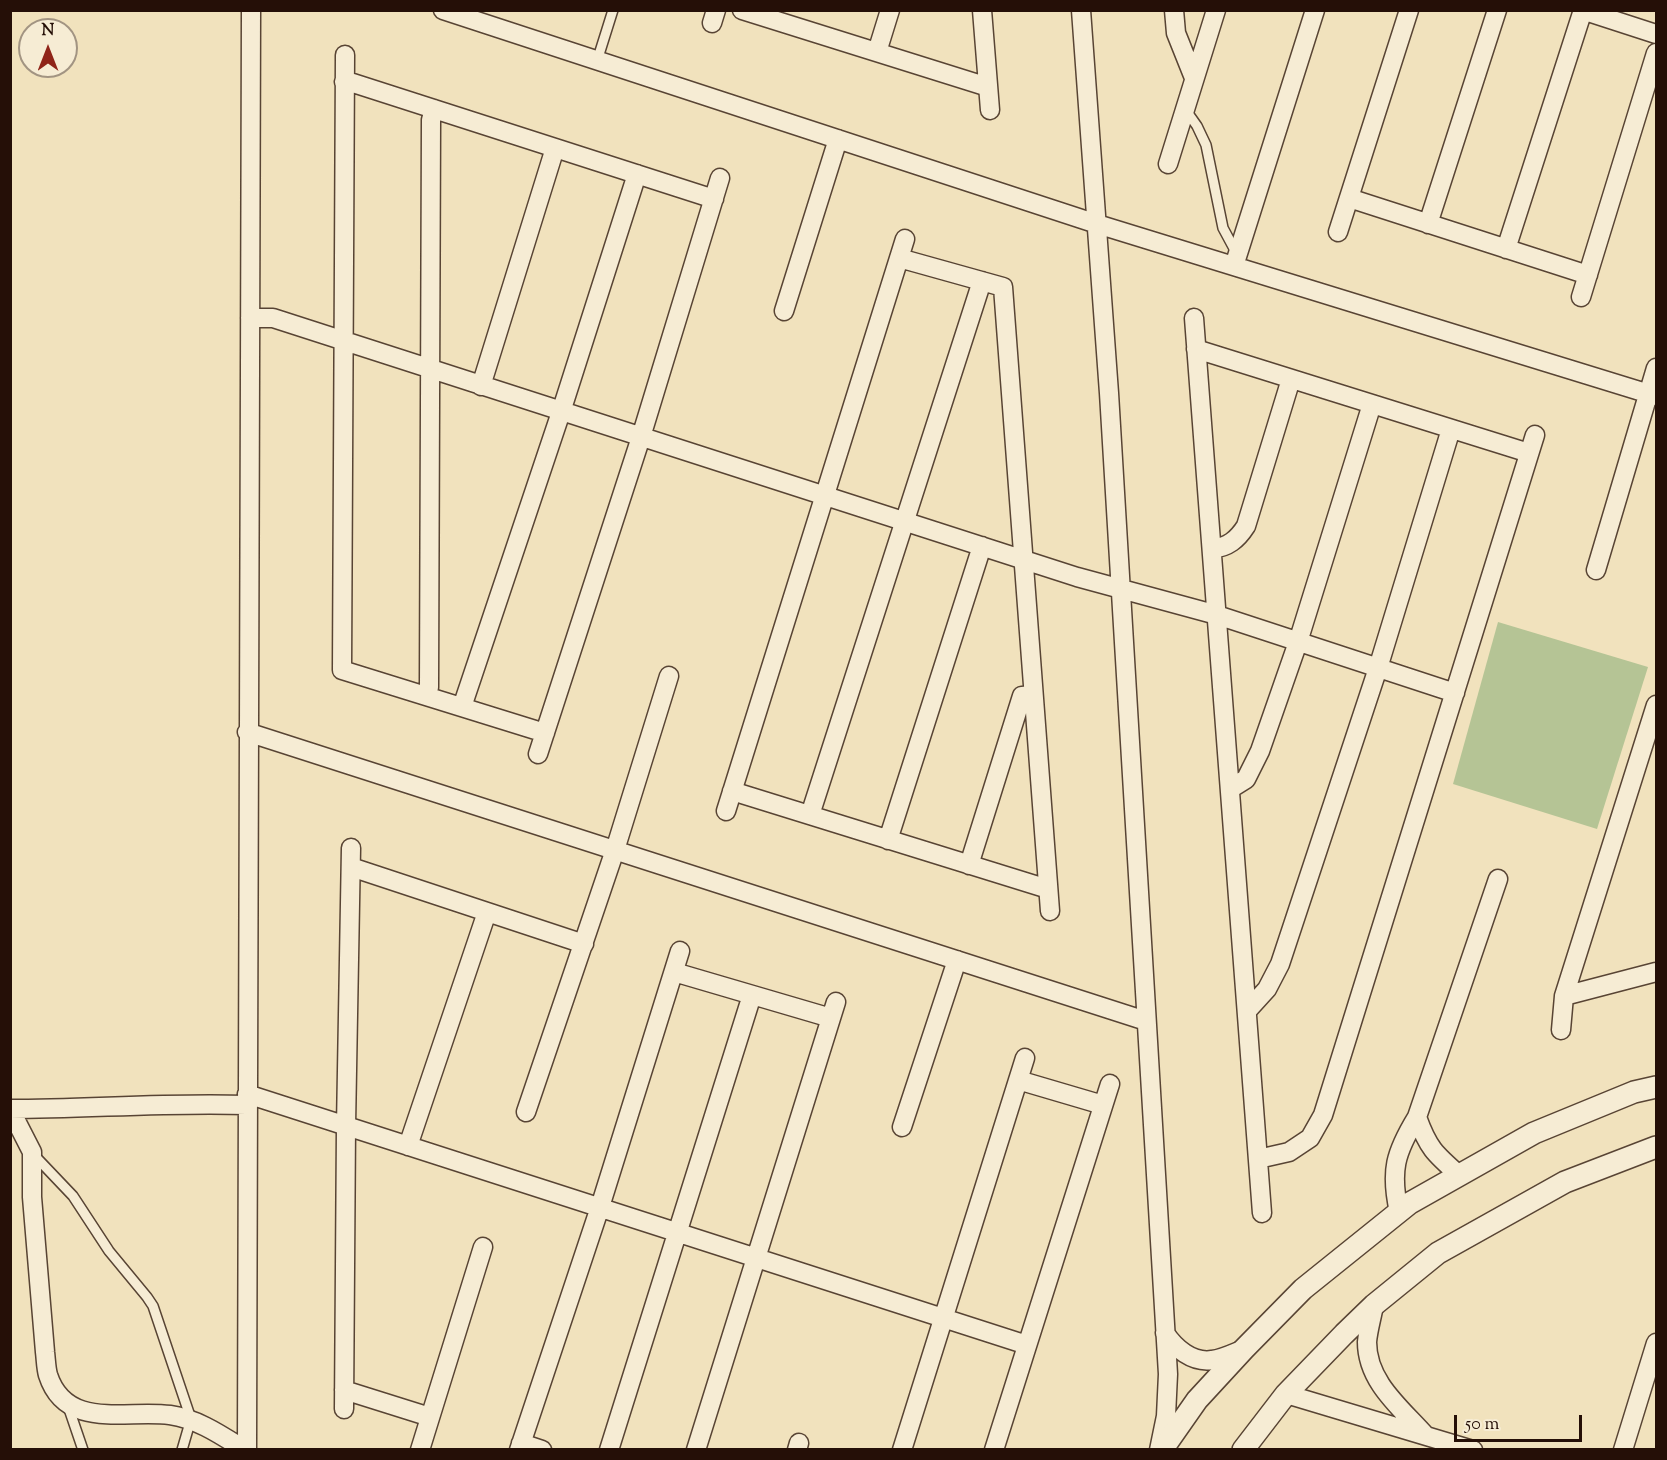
<!DOCTYPE html>
<style>
body{margin:0}
#map{position:relative;width:1667px;height:1460px;overflow:hidden;background:#f1e2bd;font-family:"Sorts Mill Goudy",serif}
canvas{display:block}
.frame{position:absolute;inset:0;border:12px solid #250f07;pointer-events:none}
.north{position:absolute;left:18px;top:18px;width:60px;height:60px;box-sizing:border-box;background:#f6ecd4;border:2px solid #a29482;border-radius:50%;rotate:0deg;font-size:16px;font-weight:700;line-height:24px;text-align:center;color:#250f07}
.north::after{content:'';display:block;margin:auto;width:21px;height:27px;background:#8f2418;clip-path:polygon(50% 0,100% 100%,50% 72%,0 100%)}
.scale{position:absolute;left:1454px;top:1415px;width:128px;height:27px;box-sizing:border-box;border:3px solid #250f07;border-top:0;padding-left:8px;font-size:18px;line-height:21px;white-space:nowrap;color:#250f07;-webkit-text-stroke:4px #f6ecd4;paint-order:stroke}
</style>
<div id="map">
<canvas width="1667" height="1460"></canvas>
<div class="frame"></div>
<div class="north">N</div>
<div class="scale">50 m</div>
</div>
<script>
const c = document.querySelector('canvas').getContext('2d');
c.lineJoin = 'round';
function fillPath(path, color) { c.fillStyle = color; c.fill(path, 'evenodd'); }
function trace(path, color, width, dash) { c.strokeStyle = color; c.lineWidth = width; c.lineCap = dash ? 'butt' : 'round'; c.setLineDash(dash || []); c.stroke(path); }
const green = new Path2D(`
 M1498 622 1648 667 1597 829 1453 784Z`);
const service = new Path2D(`
 M597 61 613 10
 M1185 109 1197 126 1206 145 1223 228 1237 254
 M33 1154 73 1196 109 1251 147 1297 153 1306 191 1419 182 1450
 M68 1406 83 1450`);
const minor = new Path2D(`
 M443 10 1097 224 1656 396
 M742 10 988 87
 M982 10 990 110
 M1081 10 1109 393 1168 1374 1166 1416 1159 1450
 M1174 10 1176 33 1194 78
 M1582 10 1656 34
 M712 23 716 10
 M877 52 890 10
 M345 55 342 670 545 733
 M344 82 353 83 714 199
 M1168 164 1216 10
 M1349 198 1588 275
 M1428 224 1497 10
 M1338 232 1409 10
 M1506 249 1583 10
 M899 258 1003 287 1050 911
 M1234 266 1315 10
 M1581 297 1656 53
 M784 311 838 139
 M250 318H273L1077 577 1217 615 1455 693
 M1194 318 1262 1213
 M1196 349 1529 453
 M481 386 555 148
 M1212 549C1228 547 1237 540 1246 526L1291 379
 M1596 570 1656 368
 M427 696 429 687 431 120 434 109
 M462 707 561 412 637 174
 M247 732 1146 1021
 M538 754 641 437 720 178
 M1230 789 1246 779 1260 751 1298 642 1372 404
 M732 791 1048 889
 M726 811 905 239
 M810 815 982 281
 M888 840 982 546
 M969 865 1022 696 1033 695
 M351 867 584 944
 M674 972 831 1018
 M1564 996 1656 972
 M1247 1011 1267 989 1280 964 1378 668 1451 429
 M1561 1030 1564 996 1656 705
 M1018 1080 1103 1105
 M247 1094 1027 1345
 M10 1109 32 1152V1197L45 1352C46 1360 46 1368 48 1375 66 1431 127 1409 170 1415 198 1419 221 1435 245 1450
 M10 1109C89 1109 168 1102 247 1105
 M526 1112 615 850 669 676
 M1417 1117C1428 1148 1435 1154 1459 1175
 M902 1127 957 960
 M408 1146 487 912
 M1258 1159 1289 1152 1310 1138 1323 1115 1535 435
 M1399 1212C1390 1171 1395 1153 1417 1117L1498 879
 M1374 1305C1372 1317 1368 1330 1367 1342 1367 1382 1401 1408 1425 1435
 M1165 1333C1175 1348 1192 1363 1212 1360 1222 1359 1234 1353 1244 1349
 M344 1390 430 1417
 M1286 1394 1473 1450
 M344 1409 346 1126 351 848
 M521 1443 542 1450
 M247 1450 251 10
 M420 1450 483 1247
 M519 1450 600 1207 680 951
 M609 1450 752 995
 M696 1450 836 1002
 M797 1450 799 1443
 M902 1450 1025 1058
 M994 1450 1110 1084
 M1623 1450 1656 1343`);
const tertiary = new Path2D(`
 M1162 1450 1197 1400 1244 1349 1303 1289 1410 1203 1534 1133 1634 1092 1656 1087
 M1243 1450 1286 1394 1344 1334 1374 1305 1438 1253 1565 1182 1656 1147`);
fillPath(green, '#b5c495');
trace(service, '#584434', 12);
trace(minor, '#584434', 21);
trace(tertiary, '#584434', 24);
trace(service, '#f6ecd4', 9);
trace(minor, '#f6ecd4', 18);
trace(tertiary, '#f6ecd4', 21);
</script>
